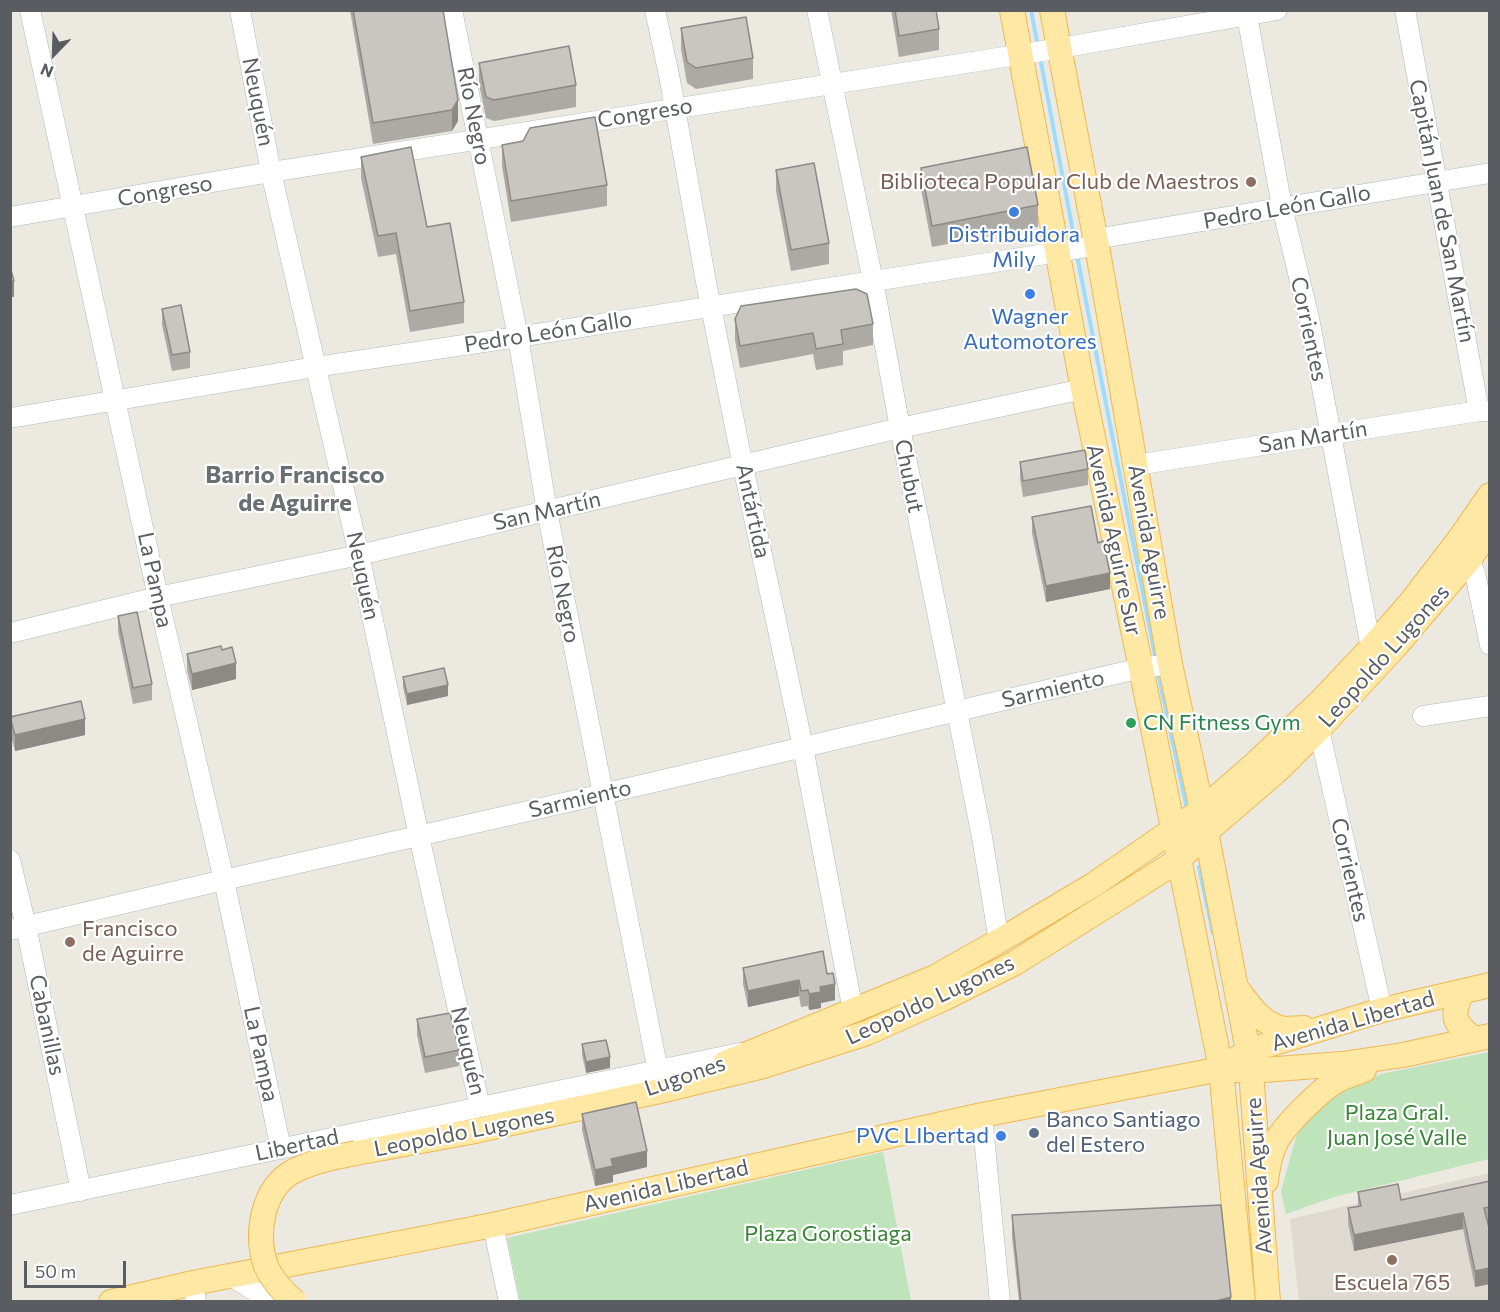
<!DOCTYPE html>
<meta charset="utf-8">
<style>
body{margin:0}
#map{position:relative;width:1500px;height:1312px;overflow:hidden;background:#ece9e0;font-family:Commissioner,sans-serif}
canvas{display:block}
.frame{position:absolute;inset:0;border:12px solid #595d61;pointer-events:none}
.north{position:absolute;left:24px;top:24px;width:60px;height:60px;-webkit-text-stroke:4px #fff;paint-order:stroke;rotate:203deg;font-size:16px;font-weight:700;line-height:24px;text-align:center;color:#595d61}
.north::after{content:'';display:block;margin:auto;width:21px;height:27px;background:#595d61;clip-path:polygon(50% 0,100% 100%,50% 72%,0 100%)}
.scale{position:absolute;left:24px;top:1261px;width:102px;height:27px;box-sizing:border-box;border:3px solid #595d61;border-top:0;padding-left:8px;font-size:18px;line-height:21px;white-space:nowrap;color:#595d61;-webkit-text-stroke:4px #fff;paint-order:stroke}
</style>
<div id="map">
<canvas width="1500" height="1312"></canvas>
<div class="frame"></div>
<div class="north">N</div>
<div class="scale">50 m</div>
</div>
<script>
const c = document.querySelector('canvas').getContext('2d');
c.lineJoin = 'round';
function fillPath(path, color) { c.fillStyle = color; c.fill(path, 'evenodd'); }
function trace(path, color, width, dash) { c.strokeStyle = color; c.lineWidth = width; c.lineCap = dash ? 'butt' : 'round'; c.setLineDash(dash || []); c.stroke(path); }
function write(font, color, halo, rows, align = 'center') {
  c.font = font + ' Commissioner,sans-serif'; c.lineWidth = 4.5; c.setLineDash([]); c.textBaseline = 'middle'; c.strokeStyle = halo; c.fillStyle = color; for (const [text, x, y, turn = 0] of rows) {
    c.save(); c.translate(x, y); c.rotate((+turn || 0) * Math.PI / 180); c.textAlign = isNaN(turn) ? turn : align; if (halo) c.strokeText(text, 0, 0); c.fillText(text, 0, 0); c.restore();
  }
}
const education = new Path2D(`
 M1489 1173V1301H1299L1290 1219Z`);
const green = new Path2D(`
 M1489 1052V1159L1334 1197 1286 1214 1281 1191 1297 1134 1330 1095 1381 1074Z
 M883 1152 911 1301H520L507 1238Z`);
const stream = new Path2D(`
 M1031 10 1038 47
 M1040 57 1075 242
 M1077 255 1156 660
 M1158 673 1187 809
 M1199 867 1213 933
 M1252 1246 1255 1299`);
const minor = new Path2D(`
 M30 10 158 597 224 880 281 1149
 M240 10 271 172 359 555 419 836 480 1107
 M452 10 518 337 547 511 658 1071
 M655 10 670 80 706 282 743 466 803 747 853 1011
 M817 10 873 281 900 428 957 711 982 837 999 941
 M1246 10 1282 207 1309 318 1371 648
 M1405 10 1479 411
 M10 217 271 172 1049 50 1277 10
 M10 418 315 367 518 337 1058 252 1087 247 1095 239 1490 173
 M1136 465 1479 411H1490
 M1469 560 1475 573 1490 645
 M10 633 158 597 359 555 900 428 1083 389
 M1423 716 1490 706
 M1319 729 1382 1010
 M10 860 26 926 81 1191
 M10 930 224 880 603 794 1141 668 1170 664
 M982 1115 1000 1302
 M10 1205 740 1053
 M493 1225 509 1302
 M231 1276 272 1302
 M193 1283 196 1302`);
const major = new Path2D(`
 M1012 10 1083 389 1141 668 1221 1069 1243 1302
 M1052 10 1098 252 1170 664 1202 810 1248 1051 1251 1071 1268 1302
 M1238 990C1250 1006 1263 1026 1285 1029 1291 1029 1298 1028 1304 1028
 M1461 992C1452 1018 1452 1021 1474 1039
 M1236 1059 1248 1051 1382 1010 1490 985
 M725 1063 935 977 999 941 1093 885 1202 810 1257 762 1322 700 1371 648 1411 602 1458 541 1490 495
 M356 1153 470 1132 660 1091 763 1066 867 1033 943 999 1015 963 1179 860 1206 832 1277 771 1319 729 1395 647 1469 560 1490 529
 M1266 1181C1268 1166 1270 1153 1277 1140 1286 1124 1322 1088 1338 1080 1346 1076 1356 1073 1364 1070
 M111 1302 193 1283 493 1225 982 1115 1221 1069 1251 1071 1342 1064 1403 1055 1490 1036`);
const majorBridge = new Path2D(`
 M295 1302C283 1292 272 1280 266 1266 255 1234 262 1188 294 1171 314 1161 335 1157 356 1153`);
const wall = new Path2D(`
 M350 10H443L458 121 452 131 373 144Z
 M891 10H936L939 29V50L899 57Z
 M681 28 753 58V79L696 89 687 83 681 49Z
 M479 63 576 85V107L494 121 486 118 479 84Z
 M502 145 607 185V206L511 222 502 166Z
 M361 157 427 227 464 302V323L410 332 396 254 378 257 361 178Z
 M921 168 1038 205V227L932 247 921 189Z
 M776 170 829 243V264L791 271 776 191Z
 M162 309 190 352V368L172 371 162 325Z
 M735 319 873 324V345L843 351V365L816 370 813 354 740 368 735 340Z
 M1020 462 1088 469V485L1023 497 1020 478Z
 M1032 517 1098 543 1110 589 1046 602 1032 533Z
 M118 616 152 684V700L133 704 118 632Z
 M222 650 236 679 192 690 187 670V654Z
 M403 677 448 696 407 705 403 687Z
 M10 717 85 735 15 751 10 733Z
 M743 968 827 974 835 1000 821 1003V1008L809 1010 808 1006 801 1007 799 996 748 1007 743 984Z
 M417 1019 459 1050V1066L425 1073 417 1035Z
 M582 1044 610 1068 586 1073 582 1055Z
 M582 1114 647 1167 613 1175V1182L595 1186 582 1130Z
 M1490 1181V1223H1488L1490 1232V1284L1475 1287 1463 1229 1354 1251 1348 1224V1208L1358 1206V1192L1401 1200Z
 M1012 1215 1231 1302H1019L1012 1237Z`);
const shadedWall = new Path2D(`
 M458 100V121L452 131V110Z
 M10 281H14V297H10Z
 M1110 573V589L1046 602V586Z
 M236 663V679L192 690V674Z
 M448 685V696L407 705V694Z
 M85 719V735L15 751V735Z
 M799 980V996L748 1007V991Z
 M835 984V1000L821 1003V1008L809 1010V994L820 987Z
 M610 1057V1068L586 1073V1062Z
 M647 1151V1167L613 1175V1182L595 1186V1170L611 1159Z
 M1463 1213V1229L1354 1251V1235Z
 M1490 1268V1284L1475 1287V1271Z
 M1231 1297V1302H1212Z`);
const building = new Path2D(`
 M353 10H443L458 100 452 110 373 123Z
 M895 10H936L939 29 899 36Z
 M746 17 753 58 696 68 687 62 681 28Z
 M569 46 576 85 494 100 486 97 479 63Z
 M595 117 607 185 511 201 502 145 523 141 530 128Z
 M411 147 427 227 450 223 464 302 410 311 396 233 378 236 361 157Z
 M1027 147 1038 205 932 226 921 168Z
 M814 163 829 243 791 250 776 170Z
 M10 266 14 281H10Z
 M856 289 867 294 873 324 841 330 843 344 816 349 813 333 740 346 735 319 741 306Z
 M181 305 190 352 172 355 162 309Z
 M1085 450 1088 469 1023 481 1020 462Z
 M1091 506 1098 543 1103 541 1110 573 1046 586 1032 517Z
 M137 612 152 684 133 688 118 616Z
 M221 646 222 650 232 647 236 663 192 674 187 654Z
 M444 668 448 685 407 694 403 677Z
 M81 701 85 719 15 735 10 717Z
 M823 951 827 974 833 973 835 984 820 987 821 992 809 994 808 990 801 991 799 980 748 991 743 968Z
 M450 1013 459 1050 425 1057 417 1019Z
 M606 1040 610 1057 586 1062 582 1044Z
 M636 1102 647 1151 611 1159 613 1166 595 1170 582 1114Z
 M1490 1181V1207L1484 1208 1490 1232V1268L1475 1271 1463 1213 1354 1235 1348 1208 1361 1206 1358 1192 1398 1184 1401 1200Z
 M1221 1205 1231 1297 1212 1302H1021L1012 1215Z`);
const markers = [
 [1251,182,6,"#8d6e63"],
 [1014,212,6,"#3f7fe0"],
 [1030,294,6,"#3f7fe0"],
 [1131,723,6,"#2e9e5b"],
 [70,942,6,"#8d6e63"],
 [1034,1133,6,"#5c6f8a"],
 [1001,1136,6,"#3f7fe0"],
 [1392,1260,6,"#8d6e63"]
];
const streetNames = [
 ["Neuquén",258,102,79],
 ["Congreso",645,113,-9],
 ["Río Negro",474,116,79],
 ["Congreso",165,191,-10],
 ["Pedro León Gallo",1287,207,-10],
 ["Capitán Juan de San Martín",1442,211,79],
 ["Corrientes",1309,329,78],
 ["Pedro León Gallo",548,332,-9],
 ["San Martín",1313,437,-9],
 ["Chubut",909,476,79],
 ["San Martín",547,511,-13],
 ["Antártida",753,511,78],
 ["Avenida Aguirre Sur",1114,540,78],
 ["Avenida Aguirre",1149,542,80],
 ["Neuquén",363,576,78],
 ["La Pampa",155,580,78],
 ["Río Negro",563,594,79],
 ["Leopoldo Lugones",1384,656,-48],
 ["Sarmiento",1053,689,-13],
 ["Sarmiento",580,799,-13],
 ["Corrientes",1350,870,77],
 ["Leopoldo Lugones",930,1000,-25],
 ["Avenida Libertad",1353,1021,-16],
 ["Cabanillas",47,1025,78],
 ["Neuquén",468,1051,77],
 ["La Pampa",261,1054,78],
 ["Lugones",685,1076,-19],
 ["Leopoldo Lugones",464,1132,-11],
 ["Libertad",297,1145,-12],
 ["Avenida Aguirre",1259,1176,-94],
 ["Avenida Libertad",666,1186,-13]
];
const educationNames = [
 ["Biblioteca Popular Club de Maestros",1239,182],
 ["Francisco",82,929,"left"],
 ["de Aguirre",82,954,"left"],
 ["Escuela 765",1392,1283,"center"]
];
const shopNames = [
 ["Distribuidora",1014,235],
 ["Mily",1014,260],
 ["Wagner",1030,317],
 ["Automotores",1030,342],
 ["PVC LIbertad",989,1136,"right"]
];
const leisureNames = [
 ["CN Fitness Gym",1143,723]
];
const parkNames = [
 ["Plaza Gral.",1397,1113],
 ["Juan José Valle",1397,1138],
 ["Plaza Gorostiaga",828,1234]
];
const serviceNames = [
 ["Banco Santiago",1046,1120],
 ["del Estero",1046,1145]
];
const neighbourhoodNames = [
 ["Barrio Francisco",295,475],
 ["de Aguirre",295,503]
];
fillPath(education, '#dedad1');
fillPath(green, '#bfe4bc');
trace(stream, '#9edcfe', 4);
trace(minor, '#b3b7bb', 21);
trace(major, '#f0b855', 26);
trace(minor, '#fff', 20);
trace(major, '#fee8a3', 24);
trace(majorBridge, '#f0b855', 26, []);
trace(majorBridge, '#fee8a3', 24);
fillPath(wall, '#ada9a5');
fillPath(shadedWall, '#8d8a86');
fillPath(building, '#c9c5c0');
trace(building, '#8d8a86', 1.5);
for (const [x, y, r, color] of markers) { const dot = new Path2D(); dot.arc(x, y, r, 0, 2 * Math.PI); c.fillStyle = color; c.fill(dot); trace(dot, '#fff', 2); }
write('22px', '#595d61', '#fff', streetNames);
write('22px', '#785e54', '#fff', educationNames, 'right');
write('22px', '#366cbe', '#fff', shopNames);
write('22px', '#27864d', '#fff', leisureNames, 'left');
write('22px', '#388435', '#fff', parkNames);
write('22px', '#4e5e75', '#fff', serviceNames, 'left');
write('bold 24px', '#6a6f73', '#fff', neighbourhoodNames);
</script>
